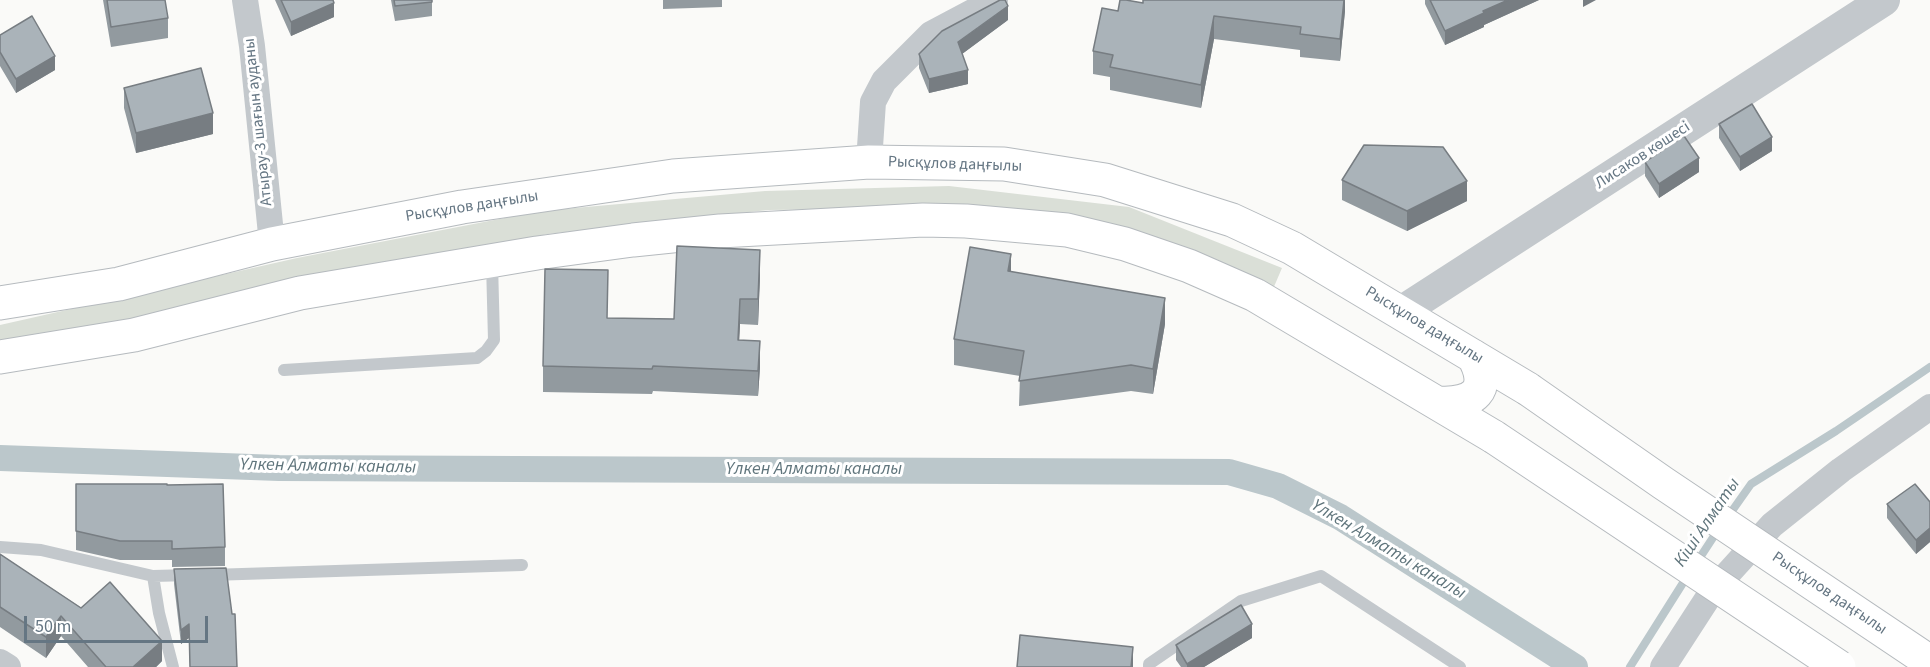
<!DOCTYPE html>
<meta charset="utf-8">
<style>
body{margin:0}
#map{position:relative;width:1930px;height:667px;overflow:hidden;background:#fafaf8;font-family:"Source Sans 3",sans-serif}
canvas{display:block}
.scale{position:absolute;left:24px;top:616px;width:184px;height:27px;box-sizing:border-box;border:3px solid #657683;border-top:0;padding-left:8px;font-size:18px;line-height:21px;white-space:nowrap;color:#657683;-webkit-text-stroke:4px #fff;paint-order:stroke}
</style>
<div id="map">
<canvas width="1930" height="667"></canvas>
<div class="scale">50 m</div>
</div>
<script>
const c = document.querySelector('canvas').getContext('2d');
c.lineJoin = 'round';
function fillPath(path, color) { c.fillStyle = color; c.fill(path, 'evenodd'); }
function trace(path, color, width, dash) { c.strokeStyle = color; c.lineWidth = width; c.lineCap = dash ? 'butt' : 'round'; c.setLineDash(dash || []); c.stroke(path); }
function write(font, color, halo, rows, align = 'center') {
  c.font = font + ' "Source Sans 3",sans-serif'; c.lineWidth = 6; c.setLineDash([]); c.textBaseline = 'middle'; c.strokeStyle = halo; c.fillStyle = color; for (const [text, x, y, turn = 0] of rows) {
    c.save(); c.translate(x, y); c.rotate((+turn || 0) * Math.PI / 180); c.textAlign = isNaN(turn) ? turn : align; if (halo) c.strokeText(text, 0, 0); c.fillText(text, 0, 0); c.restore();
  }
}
const green = new Path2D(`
 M949 186 1129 207 1282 268 1273 289 957 208 768 210 548 234 0 346V325L297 258 541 211 765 191Z`);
const stream = new Path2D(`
 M1727 518 1751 484 1836 431 1930 367
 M1697 562 1718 530
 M1630 667 1688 575`);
const canal = new Path2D(`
 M0 458 279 468 1229 472 1278 486 1340 517 1575 667`);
const service = new Path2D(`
 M284 370 477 358 486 351 494 340 492 263
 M0 547 41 550 153 576 159 613 173 667
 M211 575 522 565
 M153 576 191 575
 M1149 667V664L1241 601 1321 576 1460 667`);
const minor = new Path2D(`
 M245 0 252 46 272 244
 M869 162 873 102 884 81 931 34 995 0
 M0 662 8 667
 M1663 667 1713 590 1772 525 1841 470 1930 407`);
const tertiary = new Path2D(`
 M1401 312 1884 0`);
const primary = new Path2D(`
 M0 303 119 284 272 244 462 207 673 176 869 162 1004 164 1105 180 1232 220 1292 248 1528 389
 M0 357 134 335 300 293 537 253 633 240 720 231 923 220 966 221 1067 230 1125 244 1189 266 1255 295 1494 437
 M1439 403C1473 405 1493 390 1473 356`);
const primaryBridge = new Path2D(`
 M1528 389 1663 483 1930 662
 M1494 437 1839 667`);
const wall = new Path2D(`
 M103 0H165L168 18V38L111 47Z
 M275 0H333L334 17 291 36Z
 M391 0H432V16L395 21Z
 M663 0H722V7L663 9Z
 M1345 0V11L1340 61 1300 57V50L1214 39 1201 108 1110 90V77L1093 74V51L1118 11 1143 3Z
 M1425 0H1539L1484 25V27L1445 45 1425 4Z
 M1008 20 962 54 968 84 929 93 919 68V54Z
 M0 35 55 70 16 93 0 66Z
 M124 88 213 134 136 153 124 108Z
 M1719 124 1772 151 1740 171 1719 138Z
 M1645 162 1699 172 1659 198 1645 176Z
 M1342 180 1467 201 1407 231 1342 200Z
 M1011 272 1165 324 1153 394 1131 391 1019 406 1020 376 954 365V339Z
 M760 275 758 325 740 324 739 340 760 367 758 396 653 391 652 394 543 392V366L608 318 674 319Z
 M76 484 167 485 225 547V566L172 567V560H120L76 550Z
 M1930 502V542L1916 554 1887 518V504Z
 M0 554 162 661 156 667H88L61 636 46 658 0 627Z
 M174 569 237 667H190L189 638 181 644 174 584Z
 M1252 638 1204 667H1181L1176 660V645Z`);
const shadedWall = new Path2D(`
 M1344 0H1345V11L1340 61V39Z
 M1508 0H1539L1484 25V27L1445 45V31L1483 11Z
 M1583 0H1596L1583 7Z
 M334 3V17L291 36V22Z
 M1008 6V20L958 57V42Z
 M1214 16V39L1201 108V85Z
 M55 56V70L16 93V79Z
 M968 70V84L929 93V79Z
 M213 113V134L136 153V133Z
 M1772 137V151L1740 171V157Z
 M1699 158V172L1659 198V184Z
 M1467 181V201L1407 231V211Z
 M760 250V275L758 325V299Z
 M1011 254V279L1008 271Z
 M1165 298V324L1153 394V369Z
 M740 299V324L738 366V340Z
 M760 341V367L758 396V371Z
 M1930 528V542L1916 554V540Z
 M61 616V636L46 658V637Z
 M189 624V638L181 644V630Z
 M1252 624V638L1204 667H1187V664Z
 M162 641V661L156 667H133Z
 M1133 647V667H1131Z`);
const building = new Path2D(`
 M107 0H165L168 18 111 27Z
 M281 0H333L334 3 291 22Z
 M394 0H432V2L395 6Z
 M1000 0H1005L1008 6 958 42 968 70 929 79 919 54 942 31Z
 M1120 0H1126L1143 3V0H1344L1340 39 1300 34 1301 27 1214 16 1201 85 1110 67 1113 55 1093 51 1102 8 1118 11Z
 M1430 0H1508L1483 11 1484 13 1445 31Z
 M32 16 55 56 16 79 0 52V35Z
 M201 68 213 113 136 133 124 88Z
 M1752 104 1772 137 1740 157 1719 124Z
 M1684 136 1699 158 1659 184 1645 162Z
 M1364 145 1443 147 1467 181 1407 211 1342 180Z
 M677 246 760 250 758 299H740L738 340 760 341 758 371 653 366 652 369 543 366 545 269 608 270 607 318 674 319Z
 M970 247 1011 254 1008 271 1165 298 1153 369 1131 365 1019 381 1024 351 954 339Z
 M76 484H167V485L223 484 225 547 172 549V541H120L76 531Z
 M1915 484 1930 502V528L1916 540 1887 504Z
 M0 554 81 608 110 582 162 641 133 667H106L61 616 46 637 0 607Z
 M226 568 232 614H235L237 667H190L189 624 181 630 174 569Z
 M1241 605 1252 624 1187 664 1176 645Z
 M1020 635 1133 647 1131 667H1017Z`);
const streetNames = [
 ["Атырау-3 шағын ауданы",259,122,-96],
 ["Лисаков көшесі",1643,156,-33],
 ["Рысқұлов даңғылы",955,165,2],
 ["Рысқұлов даңғылы",472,207,-9],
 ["Рысқұлов даңғылы",1424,326,31],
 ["Рысқұлов даңғылы",1829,594,34]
];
const waterNames = [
 ["Үлкен Алматы каналы",328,467,1],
 ["Үлкен Алматы каналы",814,470],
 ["Кіші Алматы",1708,523,-56],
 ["Үлкен Алматы каналы",1388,550,31]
];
fillPath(green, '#dadfd7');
trace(stream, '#bbc7cb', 8);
trace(canal, '#bbc7cb', 26);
trace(primary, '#b5babe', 35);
trace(service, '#c3c8cc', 12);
trace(minor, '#c3c8cc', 26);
trace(tertiary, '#c3c8cc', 32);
trace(primary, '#fff', 33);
trace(primaryBridge, '#b5babe', 35, []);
trace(primaryBridge, '#fff', 33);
fillPath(wall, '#929a9f');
fillPath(shadedWall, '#777d82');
fillPath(building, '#aab3b9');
trace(building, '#777d82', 1.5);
write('16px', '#657683', '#fff', streetNames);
write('italic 18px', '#60757c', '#fff', waterNames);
</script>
